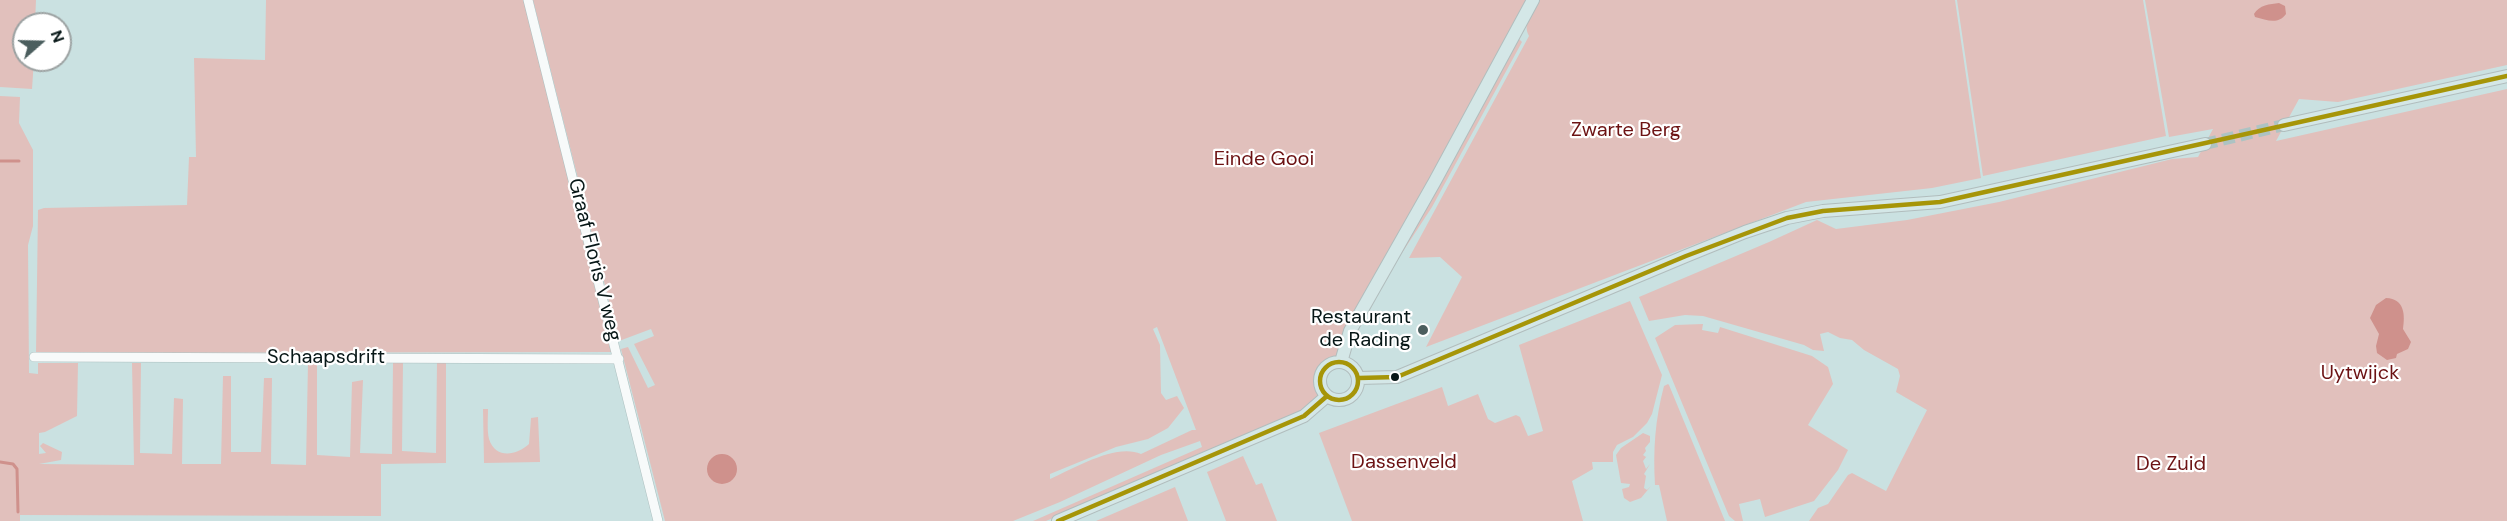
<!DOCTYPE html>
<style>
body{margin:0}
#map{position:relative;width:2507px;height:521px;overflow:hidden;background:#cae1e1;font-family:"DM Sans",sans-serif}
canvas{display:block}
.north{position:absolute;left:12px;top:12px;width:60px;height:60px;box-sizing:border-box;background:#fff;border:2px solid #9ca2a2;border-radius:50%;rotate:70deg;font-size:16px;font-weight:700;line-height:24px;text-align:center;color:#071717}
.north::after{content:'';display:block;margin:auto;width:21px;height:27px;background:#4b5e5e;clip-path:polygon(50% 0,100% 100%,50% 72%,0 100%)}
</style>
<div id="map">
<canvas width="2507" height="521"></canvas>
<div class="north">N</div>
</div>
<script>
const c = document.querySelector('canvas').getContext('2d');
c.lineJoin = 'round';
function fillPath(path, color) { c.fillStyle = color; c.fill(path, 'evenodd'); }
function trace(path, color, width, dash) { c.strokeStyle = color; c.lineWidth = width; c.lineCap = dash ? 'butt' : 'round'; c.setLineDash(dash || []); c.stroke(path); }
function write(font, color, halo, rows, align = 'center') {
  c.font = font + ' "DM Sans",sans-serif'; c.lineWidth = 4.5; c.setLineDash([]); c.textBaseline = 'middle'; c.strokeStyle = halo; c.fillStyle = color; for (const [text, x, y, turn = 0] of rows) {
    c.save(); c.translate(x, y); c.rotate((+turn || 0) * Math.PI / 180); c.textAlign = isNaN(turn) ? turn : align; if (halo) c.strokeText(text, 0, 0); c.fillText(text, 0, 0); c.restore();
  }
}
const green = new Path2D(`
 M0 0H36L35 24H24V60H34L32 89 0 87Z
 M266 0H524L613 352 36 353 38 210 44 208 187 205 189 157H196L194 58 265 60Z
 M533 0H1532L1303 422 1203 452 1046 521H1033L1202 447 1200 441 1161 455 1060 502 1013 521H665L621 349 628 347 648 388 655 385 634 344 654 336 651 329 619 341ZM1157 327 1196 430H1192L1141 454C1116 443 1075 468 1050 479V474L1116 447 1148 439 1168 428 1184 408 1177 396 1166 400 1161 393 1160 345 1153 329Z
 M1538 0H1955L1981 178 1932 188 1806 202 1426 347 1462 277 1440 257 1409 258 1529 36C1522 23 1532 12 1538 0Z
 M1957 0H2143L2166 136 1983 176Z
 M2145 0H2507V65L2338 102 2299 99 2276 141 2507 89V521H1809L1818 508 1828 504 1848 475 1852 473 1886 491 1927 410 1896 392 1900 376 1898 369 1864 350 1852 340 1840 338 1828 332 1820 334 1824 351 1813 350 1804 345 1703 316 1685 315 1649 321 1639 297 1769 242 1817 220 1836 229 1907 220 1999 202 2172 159 2198 157 2213 129 2169 137Z
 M1518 38 1522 42 1432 207 1377 291Z
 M0 96 20 97 19 123 33 150V226L28 245 29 373 38 374V363H78L77 416 45 432 39 433V454L46 453 40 446 43 443 62 452 61 460 39 464 134 465 132 363H141L140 453 172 454 174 398 183 399 182 464H221L223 376H231V452H261L264 378H272L271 464 306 465 308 363H317V455L350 457 352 382 363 380 360 453 392 454 393 363 403 362 402 451 436 453 437 362H446V463L381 464V516L20 515V521H0Z
 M1630 301 1662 375 1652 414 1647 423 1633 437 1617 445 1613 452V462H1592L1593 469 1572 481 1583 521H1352L1319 433 1442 387 1448 406 1478 394 1488 419 1495 423 1516 415 1520 417 1528 436 1543 431 1519 345Z
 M1675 325 1703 324 1702 330 1718 333 1720 327 1812 356 1828 367 1833 384 1808 425 1848 450 1838 470 1814 501 1765 517 1760 499 1739 504 1743 521H1735L1729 516 1655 338Z
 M1668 384 1669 385 1725 521H1667L1659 485H1655C1653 450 1655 420 1664 386Z
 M483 409H488C488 419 487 431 489 439 496 460 517 455 529 444L531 418 538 417 540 462 484 463Z
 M1643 433 1650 436V442L1645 448 1646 451 1643 455 1646 457 1650 452 1643 461 1646 469 1650 464 1644 474 1646 476 1644 488 1647 490 1651 486 1641 498 1630 502 1624 498 1622 489 1629 487 1630 484 1621 483 1616 455 1621 448Z
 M1243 456 1256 485 1262 483 1277 521H1226L1207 472Z
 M1175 487 1188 521H1096Z`);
const water = new Path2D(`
 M2279 3 2285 6 2286 14C2278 25 2267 20 2255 17L2254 14C2259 5 2270 4 2279 3Z
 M2386 298C2405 299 2405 315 2403 329L2411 342 2408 349 2397 354 2396 358 2387 360 2377 353 2376 346 2379 334 2370 318 2376 305Z
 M707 469a15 15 0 1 1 30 0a15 15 0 1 1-30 0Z`);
const stream = new Path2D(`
 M0 161H19
 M0 462 13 464 17 469 18 512`);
const majorTunnel = new Path2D(`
 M2205 144 2284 125`);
const minor = new Path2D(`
 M528 0 658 521
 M34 357 619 359`);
const major = new Path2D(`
 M2284 125 2507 76
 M1320 381a19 19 0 1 1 38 0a19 19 0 1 1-38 0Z
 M1341 362 1350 331 1435 181 1533 0
 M1359 378 1397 377 1686 256 1745 232 1787 218 1823 211 1940 202 2205 144
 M1058 521 1304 416 1327 396`);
const bus1 = new Path2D(`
 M1320 381a19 19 0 1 1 38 0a19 19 0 1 1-38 0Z
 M1359 378 1397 377 1686 256 1787 218 1823 211 1940 202 2507 76
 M1058 521 1304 416 1327 396`);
const markers = [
 [1423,330,6,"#4b5e5e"],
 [1395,377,5,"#071717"]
];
const parkNames = [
 ["Zwarte Berg",1626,131],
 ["Einde Gooi",1264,160],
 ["Uytwijck",2360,374],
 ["Dassenveld",1404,463],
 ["De Zuid",2171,465]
];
const streetNames = [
 ["Graaf Floris V weg",594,260,76],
 ["Schaapsdrift",326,358]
];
const poiNames = [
 ["Restaurant",1411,318],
 ["de Rading",1411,341]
];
fillPath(green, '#e1c0bc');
fillPath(water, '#cf918c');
trace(stream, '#cf918c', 3);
trace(majorTunnel, '#adc3c3', 12, [12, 6]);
trace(minor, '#acbfbf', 10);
trace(major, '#b1bdbd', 14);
trace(minor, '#f7fafa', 9);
trace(major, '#d4e7e7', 12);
trace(bus1, '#a69508', 4.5);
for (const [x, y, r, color] of markers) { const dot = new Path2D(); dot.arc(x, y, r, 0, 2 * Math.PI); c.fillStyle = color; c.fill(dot); trace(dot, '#fff', 2); }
write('20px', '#6c1213', '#fff', parkNames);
write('20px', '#071717', '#fff', streetNames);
write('20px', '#071717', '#fff', poiNames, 'right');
</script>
